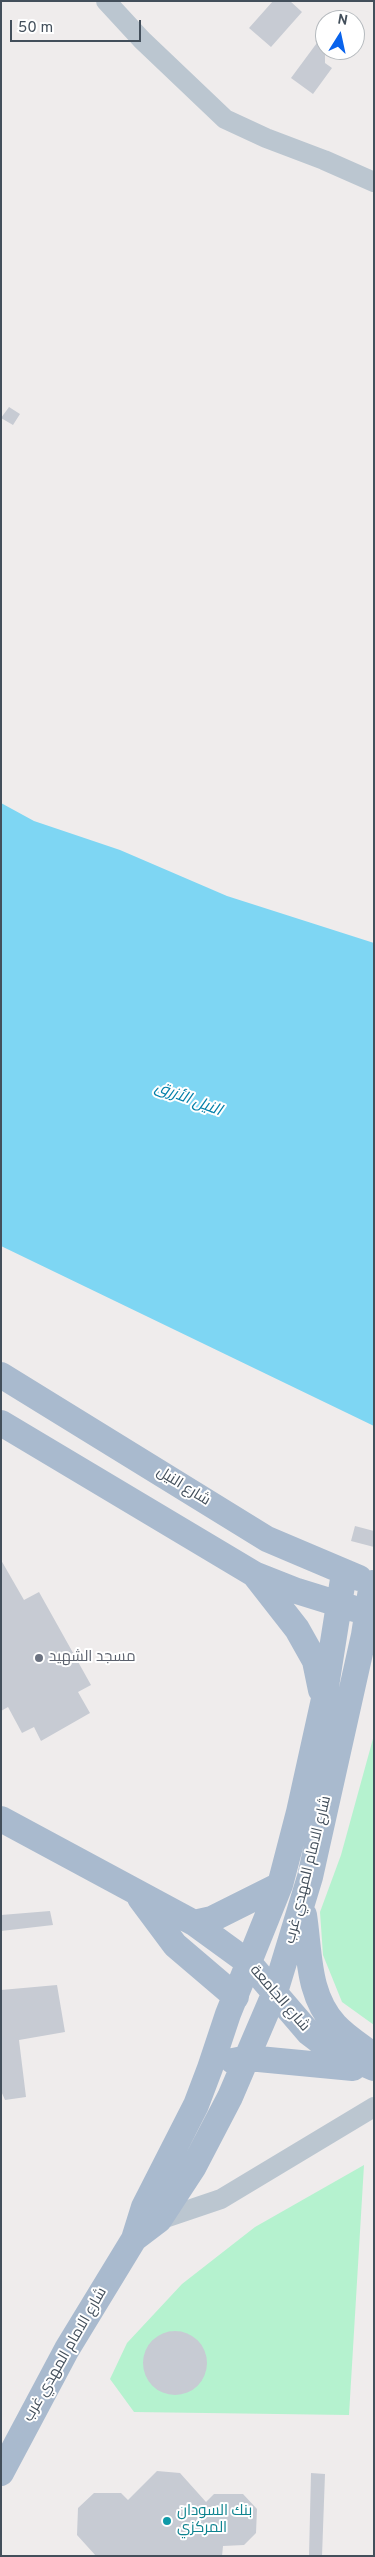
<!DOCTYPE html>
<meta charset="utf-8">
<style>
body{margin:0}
#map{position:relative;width:375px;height:2557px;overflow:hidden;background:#efecec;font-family:Overpass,sans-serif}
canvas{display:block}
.frame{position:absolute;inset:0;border:2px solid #434f5b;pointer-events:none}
.north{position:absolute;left:315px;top:10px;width:50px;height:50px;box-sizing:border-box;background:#fff;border:1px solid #b4b9bd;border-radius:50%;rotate:10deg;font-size:14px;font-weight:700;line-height:20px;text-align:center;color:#434f5b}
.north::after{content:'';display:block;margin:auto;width:18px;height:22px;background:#0963ec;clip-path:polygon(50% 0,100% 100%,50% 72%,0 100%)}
.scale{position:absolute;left:10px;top:20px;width:131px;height:22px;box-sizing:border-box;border:2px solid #434f5b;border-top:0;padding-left:6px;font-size:15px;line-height:18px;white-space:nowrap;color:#434f5b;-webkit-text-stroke:4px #fff;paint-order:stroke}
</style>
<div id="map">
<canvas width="375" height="2557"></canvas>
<div class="frame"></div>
<div class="north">N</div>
<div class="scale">50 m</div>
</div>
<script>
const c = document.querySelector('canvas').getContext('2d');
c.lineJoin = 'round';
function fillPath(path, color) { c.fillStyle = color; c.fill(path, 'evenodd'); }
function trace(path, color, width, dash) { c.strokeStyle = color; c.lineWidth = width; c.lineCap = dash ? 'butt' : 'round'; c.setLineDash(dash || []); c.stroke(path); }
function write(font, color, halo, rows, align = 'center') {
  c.font = font + ' Overpass,Cairo,sans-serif'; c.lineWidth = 4; c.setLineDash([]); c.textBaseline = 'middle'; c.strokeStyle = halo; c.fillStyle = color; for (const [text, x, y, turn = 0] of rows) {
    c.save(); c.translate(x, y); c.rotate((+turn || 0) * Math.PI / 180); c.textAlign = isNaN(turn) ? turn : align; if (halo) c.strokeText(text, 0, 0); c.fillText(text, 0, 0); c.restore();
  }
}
const green = new Path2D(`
 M374 1735V2025L342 2002 323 1955 320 1912 341 1855Z
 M364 2165 349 2415 134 2412 110 2379 127 2343 182 2284 255 2227Z`);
const water = new Path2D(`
 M1 803 34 821 120 850 227 896 374 943V1426L1 1246Z`);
const building = new Path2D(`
 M273 1H290L302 12 271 47 249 28Z
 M325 32V63L332 68 313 94 291 78Z
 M9 407 20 414 13 425 1 418Z
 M355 1526 374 1531V1547L351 1541Z
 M1 1560 24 1600 39 1592 91 1685 78 1692 90 1713 41 1741 34 1727 22 1733 8 1707 1 1711Z
 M50 1911 53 1925 1 1931V1915Z
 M57 1985 65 2032 19 2040 26 2097 5 2100 1 2091V1990Z
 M143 2363a32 32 0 1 1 64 0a32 32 0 1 1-64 0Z
 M157 2471 180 2473 206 2502 214 2494H243L257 2509 256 2533 244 2545 223 2546 222 2556H96L77 2535 78 2508 94 2493H121L128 2500Z
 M311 2473 325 2474 322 2556H309Z`);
const minor = new Path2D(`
 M106 1 142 40 225 119 266 138 324 160 374 182
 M159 2220 221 2199 374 2107`);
const major = new Path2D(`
 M1 1375 267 1539 359 1578
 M1 1423 254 1574 297 1591 355 1609
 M254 1574 297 1629 315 1661 321 1690
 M1 1819 194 1923 249 1963 309 2033 330 2049 374 2068
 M140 1898 175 1945 236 1997
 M304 1915C310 1954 307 1994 335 2025 346 2037 361 2046 374 2056
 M194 1923 212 1919 280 1885
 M233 2061 248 2058 353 2068
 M134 2239 159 2220 193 2168 230 2097 275 1992 310 1877 364 1635 372 1583
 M1 2473 67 2349 134 2239 144 2207 196 2105 210 2068 228 2014 280 1885 299 1812 324 1699 344 1573`);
const markers = [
 [39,1658,5,"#6b7280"],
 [167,2521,5,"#0f9aa8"]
];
const streetNames = [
 ["شارع النيل",183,1487,32],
 ["شارع الامام المهدي غرب",309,1870,-76],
 ["شارع الجامعة",279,1999,49],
 ["شارع الامام المهدي غرب",66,2355,-60]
];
const worshipNames = [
 ["مسجد الشهيد",49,1658]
];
const cultureNames = [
 ["بنك السودان",177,2512],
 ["المركزي",177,2529]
];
const waterNames = [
 ["النيل الأزرق",188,1100,21]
];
fillPath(green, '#b5f2cf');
fillPath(water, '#7ed6f3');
fillPath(building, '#c7cbd3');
trace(minor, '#bbc6d0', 20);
trace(major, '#a9bace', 26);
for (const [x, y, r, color] of markers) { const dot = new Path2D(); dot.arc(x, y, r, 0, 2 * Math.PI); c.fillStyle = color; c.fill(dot); trace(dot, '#fff', 2); }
write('15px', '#434f5b', '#fff', streetNames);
write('15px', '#5b616d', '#fff', worshipNames, 'left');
write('15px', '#0d838f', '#fff', cultureNames, 'left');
write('italic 16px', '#017fa9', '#fff', waterNames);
</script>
